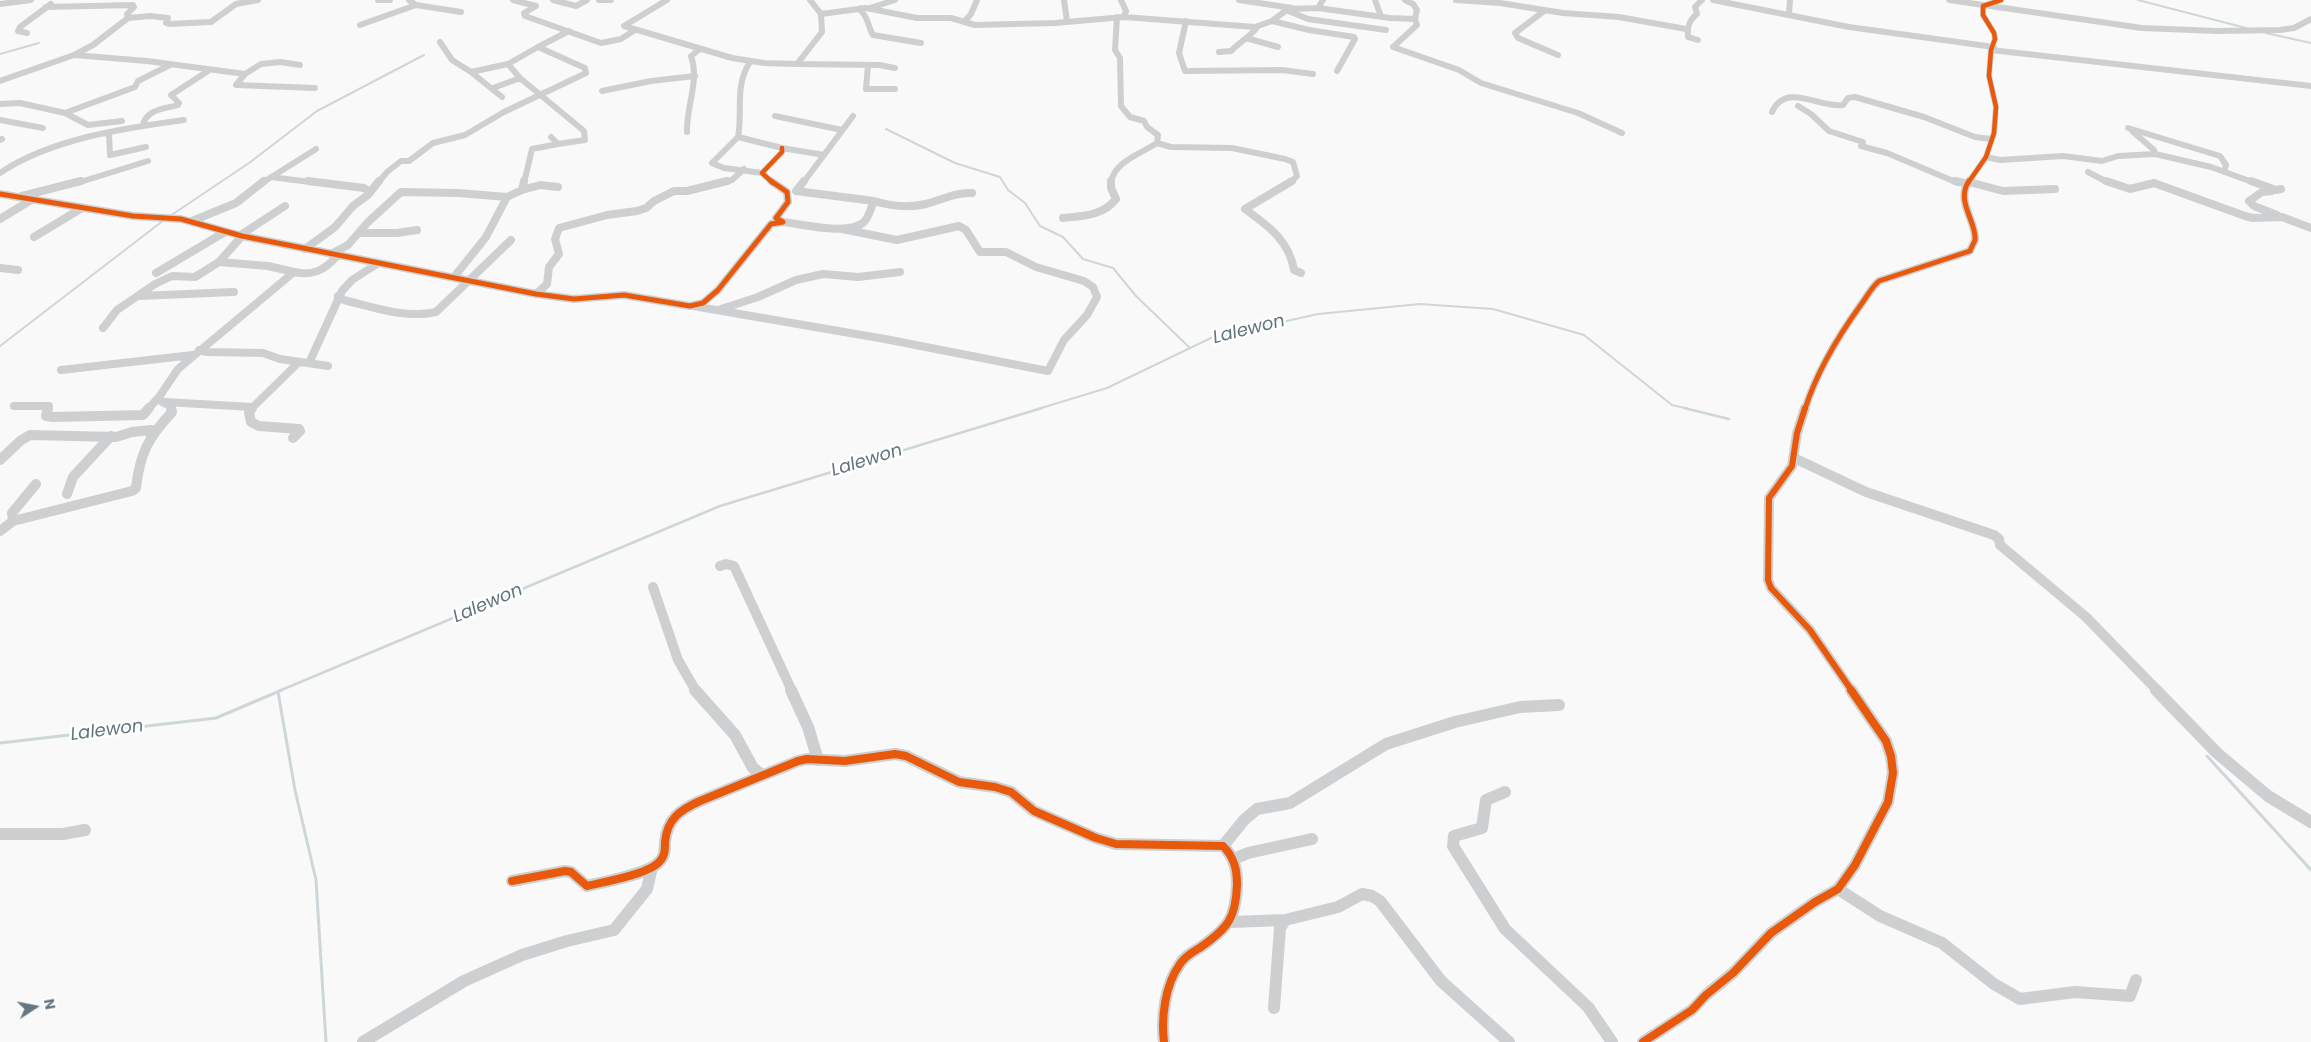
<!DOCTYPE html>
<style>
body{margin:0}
#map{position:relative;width:2311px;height:1042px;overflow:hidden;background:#f9f9f9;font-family:Poppins,sans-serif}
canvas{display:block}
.north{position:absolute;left:10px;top:982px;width:50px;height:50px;-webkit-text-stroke:4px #fff;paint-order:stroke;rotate:79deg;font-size:14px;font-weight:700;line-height:20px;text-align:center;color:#657683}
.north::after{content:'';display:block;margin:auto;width:18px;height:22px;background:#657683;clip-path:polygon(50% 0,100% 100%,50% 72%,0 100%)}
</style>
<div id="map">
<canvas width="2311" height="1042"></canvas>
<div class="north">N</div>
</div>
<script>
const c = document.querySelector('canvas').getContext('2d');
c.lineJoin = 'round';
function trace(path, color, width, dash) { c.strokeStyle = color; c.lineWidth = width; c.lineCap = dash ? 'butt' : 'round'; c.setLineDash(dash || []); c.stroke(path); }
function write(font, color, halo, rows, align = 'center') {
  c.font = font + ' Poppins,sans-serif'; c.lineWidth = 5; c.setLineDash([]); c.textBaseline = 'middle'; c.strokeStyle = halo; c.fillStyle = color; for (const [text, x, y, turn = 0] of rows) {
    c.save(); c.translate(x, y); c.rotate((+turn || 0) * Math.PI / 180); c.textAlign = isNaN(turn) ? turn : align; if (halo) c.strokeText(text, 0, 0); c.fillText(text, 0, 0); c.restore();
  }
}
const streamFar2 = new Path2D(`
 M2138 0 2246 28
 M2266 33 2311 43
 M0 54 39 43
 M886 129 955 163 1000 177 1008 190 1025 203 1040 226 1063 237 1083 259 1113 268 1136 296 1190 348
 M170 216 249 163 317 111 424 55
 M0 346 164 220
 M1038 409 1107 388 1211 338 1318 314 1420 304 1493 309 1584 335 1672 405 1689 409`);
const streamFar1 = new Path2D(`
 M1684 408 1729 419
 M279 691 720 506 1042 408`);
const stream = new Path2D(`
 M278 692 295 790 316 880 326 1042
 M0 743 216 718 282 690
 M2207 756 2311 870`);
const minorFar3 = new Path2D(`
 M378 0H390
 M513 0 536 6 524 13 525 16 601 43 621 39 635 30
 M553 0 576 6 587 0
 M599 0H611
 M667 0 624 26 732 58 764 63 797 64
 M810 0 821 14 866 8 917 18H951L975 25 1055 23 1124 17 1255 27 1272 21 1288 9 1318 8 1323 0
 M1064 0 1067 21
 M1121 0 1126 11 1124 17
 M1239 0 1292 8
 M1375 0 1381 16
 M1456 0 1500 3 1563 13 1619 17 1686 29
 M1713 0 1849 27 1994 47
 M1949 0 2142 28 2217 31 2280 30 2294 28 2311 19
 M0 4 31 0
 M416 5 461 12
 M46 7 133 5 134 7 127 14 128 18
 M861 8V11C870 20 867 26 873 35L921 43
 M870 8 895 0
 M1318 8 1390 18 1415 19 1417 10 1413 4 1405 0
 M1286 10 1308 19 1386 30
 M1544 11 1515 33 1518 38 1558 55
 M821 14 822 32 797 64 879 65 895 68
 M1789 14 1790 0
 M1415 19 1417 25 1393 47 1459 70 1481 83 1578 113 1622 133
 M1186 21 1179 53 1185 71 1282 70 1313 74
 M1272 21 1309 30 1354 37 1355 39 1337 71
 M964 22 971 14 977 0
 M360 25 416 5 409 0
 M27 33 18 31 20 27 51 4
 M1246 38 1278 47
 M1698 40 1688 37C1687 27 1689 20 1697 14L1695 7 1702 0
 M440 42 452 60 471 72
 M1991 50 2311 86
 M1219 52 1231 51C1237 44 1255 33 1257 27
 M74 55 93 45 128 18 150 16 168 18 166 23 169 24 211 22 236 4 258 0
 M750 62C734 86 743 112 738 137L782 148 824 155 803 183
 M508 64 520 78 584 131 585 140 558 144
 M868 65 866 89H895
 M245 74 236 85 315 88
 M0 81 74 55 147 61 245 74 261 64 280 62 300 65
 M493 88 520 78
 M602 91 651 81 695 76
 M502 97 471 72 508 64 538 47
 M0 104 20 103 65 113 88 125 122 121
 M1798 106 1811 114 1829 131 1863 142 1861 146 1887 153 1958 183
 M1772 112C1786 81 1821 109 1843 105L1848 98 1855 97 1924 117 1975 137 1991 139
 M65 113 135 87 138 81 170 65
 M775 116 842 130
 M0 120 43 128
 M143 126C145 109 165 109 178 105L179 103 171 95 208 71
 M2128 128 2220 156 2226 165 2224 172
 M2132 131 2154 150 2155 154
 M687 132C686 106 700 81 691 56L700 49
 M107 134H109L110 155 146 147
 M738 137 712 163 724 168 762 173
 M0 140 2 139
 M1157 143 1171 147 1232 148 1285 159 1293 162 1297 176 1290 183
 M824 155 853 116
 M1986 157 2000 160 2063 156 2102 161 2118 156 2155 154 2211 167 2255 183
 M2088 172 2109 183
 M0 173C50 139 124 128 184 120
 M271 177 318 183
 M77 183 148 161
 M262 183 316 149
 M378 183 387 172 401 161H409L433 143 465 135 504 112 586 73 585 68 538 47 569 31
 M524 183 532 149 558 144 551 137
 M721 183 732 180 744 169
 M773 183 762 173 782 152V148
 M1111 183C1113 162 1142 153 1157 143L1158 135 1147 127 1144 121 1130 117 1121 106 1120 58 1115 50 1117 17
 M1968 183 1986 157 1994 133 1996 107 1989 76 1991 50 1995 39 1994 33 1983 15V6L2001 0`);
const minorFar2 = new Path2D(`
 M308 181 364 188 370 192
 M1292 181 1245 209C1268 226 1289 240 1294 270L1301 273
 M1955 181 1968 184
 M2106 181 2130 189 2154 183 2245 216 2253 218 2282 217 2311 228
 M2251 181 2276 190 2281 189
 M1969 182 2003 191 2055 189
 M522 190 540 185 558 187
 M2272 191 2262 192 2249 201 2254 206 2277 215
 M0 194 133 216 181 219 242 236 536 294 574 299 624 295 690 306 703 303 718 290 771 224 783 222 776 218 788 202 787 192 771 181
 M22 196 81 181
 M874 201C890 206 909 208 926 204 942 200 955 192 972 193
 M1063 218C1082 216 1103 216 1116 199L1111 188V181
 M0 219 31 200
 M192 221 236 203 264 181
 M783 222C802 224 849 236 864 222 869 217 871 207 874 201L796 191 804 181
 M360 233H397L417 230
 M239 236 285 206
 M242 236 219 262 268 266 294 272
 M34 237 82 208
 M305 249 335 227 353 206 368 195 379 181
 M331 254 348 245 368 222 401 192 458 193 507 197
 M0 268 18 270
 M156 273 225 232
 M454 277 486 237 507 197 522 190 524 181
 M536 294 547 284 549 267 559 254 555 239 559 228 607 215 637 211 646 208 654 201 674 191H687L727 181
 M139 296 234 292
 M338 296 344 300C373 307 406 319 436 312L511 240
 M693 306 885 339 1048 371 1064 340 1087 315 1097 297 1093 287 1084 281 1036 267 1006 252H980L966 230 959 226 897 240 842 229
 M718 310 758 297 796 280 823 274 858 277 900 272
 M103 328 117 310 155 284 172 276 195 277 219 262
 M199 350 206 352 263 353 280 359 328 366
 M309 363 342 291 352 280 377 264
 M61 370 193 355
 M165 402 252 407
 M14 406H49L48 409
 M148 409 160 396
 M172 409 171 406 162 402 159 397 178 369 294 272C312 276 324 271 337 256
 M251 409 299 362
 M1805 409C1817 371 1837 338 1860 306 1867 297 1870 289 1879 281L1970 251C1971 248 1974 243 1975 240 1977 222 1955 201 1969 181`);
const minorFar1 = new Path2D(`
 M48 408 46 416 53 417 143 415 149 408
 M252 408 249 413 251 422 259 426 299 429 300 431 293 438
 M1805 408 1797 433 1792 466 1769 498 1768 580 1771 588 1810 630 1852 691
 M1794 458 1866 492 1994 535 1999 539 2000 545 2086 617 2158 691
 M0 460 20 441 30 435 116 437 132 432 151 430V439
 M36 484 12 513 13 521 132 491 136 488C140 453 148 438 172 412L171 408
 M67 494 73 477 111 436
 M0 531 13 521
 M720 566 726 564 734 566 792 691
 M653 587 678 660 696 691`);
const minor = new Path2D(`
 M695 690 735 735 753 768 762 775
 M791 690 808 727 818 760
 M2156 690 2217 753 2268 796 2311 822
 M1505 792 1486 800 1482 828 1454 836 1453 846 1505 929 1588 1007 1612 1042
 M0 834H63L85 830
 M1223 846 1244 820 1257 809 1290 803 1386 744 1455 722 1520 707 1559 705
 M1234 859 1248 853 1312 839
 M512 881 565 871 571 872 587 886C604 882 650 874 660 861 665 856 665 849 665 842 667 819 680 810 700 801L798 761 807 759 845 761 895 754 906 756 959 782 995 787 1011 792 1034 811 1096 838 1116 844 1223 846C1234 857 1237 869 1237 884 1236 918 1228 928 1201 947 1193 952 1185 956 1180 964 1165 985 1161 1017 1164 1042
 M1838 889 1880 916 1942 943 1994 984 2020 999 2075 992 2130 996 2136 980
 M1231 922 1285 920
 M1274 1008 1280 928 1285 920 1338 907 1362 894 1372 896 1380 901 1441 981 1509 1042
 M363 1042 464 981 522 955 567 941 614 930 647 889 652 867
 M1643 1042 1692 1010 1706 995 1733 973 1771 933 1815 902 1838 889 1855 865 1888 802 1893 773 1891 756 1886 741 1851 690`);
const cyclewayFar3 = new Path2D(`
 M773 183 762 173 782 152V148
 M1968 183 1986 157 1994 133 1996 107 1989 76 1991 50 1995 39 1994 33 1983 15V6L2001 0`);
const cyclewayFar2 = new Path2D(`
 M0 194 133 216 181 219 242 236 536 294 574 299 624 295 690 306 703 303 718 290 771 224 783 222 776 218 788 202 787 192 771 181
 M1805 409C1817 371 1837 338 1860 306 1867 297 1870 289 1879 281L1970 251C1971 248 1974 243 1975 240 1977 222 1955 201 1969 181`);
const cyclewayFar1 = new Path2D(`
 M1805 408 1797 433 1792 466 1769 498 1768 580 1771 588 1810 630 1852 691`);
const cycleway = new Path2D(`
 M512 881 565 871 571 872 587 886C604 882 650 874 660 861 665 856 665 849 665 842 667 819 680 810 700 801L798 761 807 759 845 761 895 754 906 756 959 782 995 787 1011 792 1034 811 1096 838 1116 844 1223 846C1234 857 1237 869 1237 884 1236 918 1228 928 1201 947 1193 952 1185 956 1180 964 1165 985 1161 1017 1164 1042
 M1643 1042 1692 1010 1706 995 1733 973 1771 933 1815 902 1838 889 1855 865 1888 802 1893 773 1891 756 1886 741 1851 690`);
const waterNames = [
 ["Lalewon",1249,330,-14],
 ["Lalewon",867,461,-17],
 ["Lalewon",488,604,-23],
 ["Lalewon",107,731,-7]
];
trace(streamFar2, '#ced6d9', 2);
trace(streamFar1, '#ced6d9', 2.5);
trace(stream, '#ced6d9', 3);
trace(minorFar3, '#cecfd0', 6);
trace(minorFar2, '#cecfd0', 8);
trace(minorFar1, '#cecfd0', 10);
trace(minor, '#cecfd0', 12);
trace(cyclewayFar3, '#e8590c', 4.5);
trace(cyclewayFar2, '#e8590c', 5);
trace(cyclewayFar1, '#e8590c', 6);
trace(cycleway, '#e8590c', 8);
write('italic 18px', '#60757c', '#fff', waterNames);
</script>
